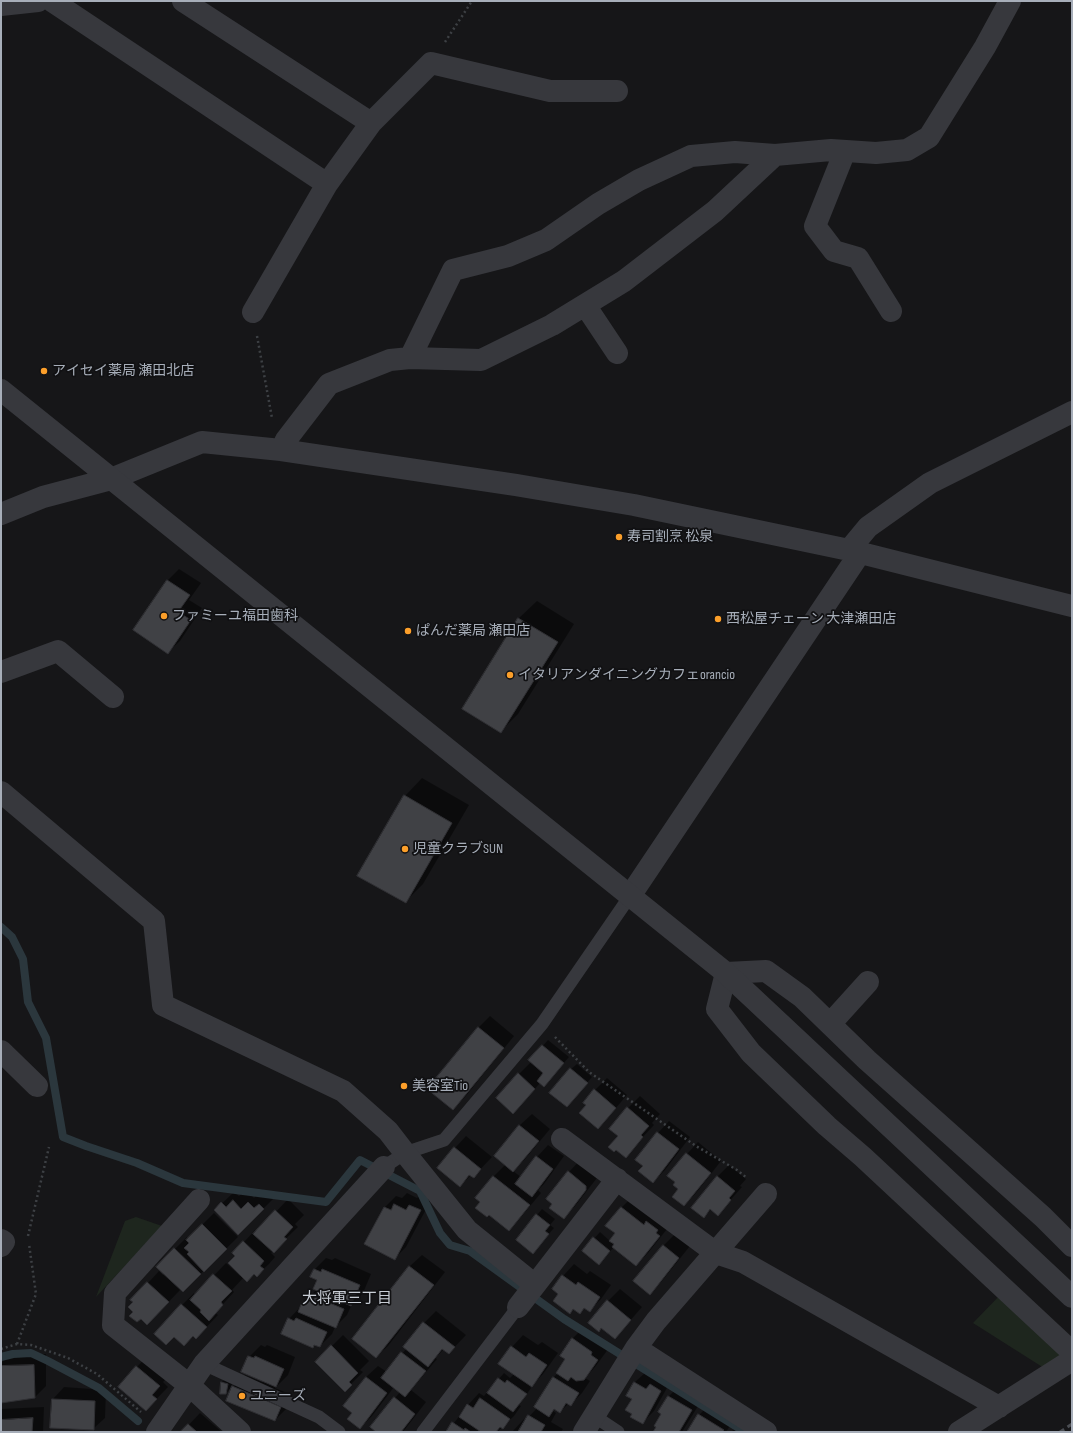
<!DOCTYPE html>
<meta charset="utf-8">
<style>
body{margin:0}
#map{position:relative;width:1073px;height:1433px;overflow:hidden;background:#161618;font-family:"Sofia Sans Condensed",sans-serif}
canvas{display:block}
.frame{position:absolute;inset:0;border:2px solid #a7aeb9;pointer-events:none}
</style>
<div id="map">
<canvas width="1073" height="1433"></canvas>
<div class="frame"></div>
</div>
<script>
const c = document.querySelector('canvas').getContext('2d');
c.lineJoin = 'round';
function fillPath(path, color) { c.fillStyle = color; c.fill(path, 'evenodd'); }
function trace(path, color, width, dash) { c.strokeStyle = color; c.lineWidth = width; c.lineCap = dash ? 'butt' : 'round'; c.setLineDash(dash || []); c.stroke(path); }
function write(font, color, halo, rows, align = 'center') {
  c.font = font + ' "Sofia Sans Condensed","Noto Sans JP",sans-serif'; c.lineWidth = 3.5; c.setLineDash([]); c.textBaseline = 'middle'; c.strokeStyle = halo; c.fillStyle = color; for (const [text, x, y, turn = 0] of rows) {
    c.save(); c.translate(x, y); c.rotate((+turn || 0) * Math.PI / 180); c.textAlign = isNaN(turn) ? turn : align; if (halo) c.strokeText(text, 0, 0); c.fillText(text, 0, 0); c.restore();
  }
}
const green = new Path2D(`
 M136 1217 162 1226 96 1297 125 1221Z
 M1005 1290 1066 1351 1044 1368 973 1323Z`);
const shadow = new Path2D(`
 M179 569 201 583 189 600 202 608 180 641 168 652 135 630 168 580Z
 M537 601 574 624 518 714 501 731 463 708 519 618Z
 M422 778 469 805 423 884 405 902V796Z
 M490 1016 514 1036 465 1097 453 1108 478 1028Z
 M548 1040 569 1057 549 1080 540 1083 524 1101 519 1074 531 1062 530 1060Z
 M577 1064 592 1077 572 1100 571 1069Z
 M607 1078 627 1095 609 1116 587 1105 595 1090Z
 M640 1096 660 1114 652 1123 654 1125 625 1156 619 1135 628 1108Z
 M532 1114 550 1129 525 1159 513 1171 521 1177 537 1157 548 1145 564 1156 544 1184 538 1190 541 1193 520 1218 509 1230 476 1198 494 1176 506 1164 495 1155 520 1125Z
 M669 1121 690 1137 665 1170 653 1182 644 1165 658 1133Z
 M466 1136 492 1157 473 1177 471 1175 460 1186 455 1148Z
 M698 1142 721 1161 696 1193 684 1205 679 1189 687 1154Z
 M580 1160 597 1178 575 1206 563 1218 569 1172Z
 M729 1165 746 1179 740 1186 742 1187 718 1214 711 1209 704 1217 717 1177Z
 M246 1190 254 1198 260 1191 266 1198 271 1193 275 1197 238 1234 215 1210 234 1192 239 1196Z
 M407 1193 417 1198 422 1193 432 1198 406 1247 394 1259 384 1208 396 1196 402 1198Z
 M633 1196 671 1224 648 1253 636 1265 614 1247 599 1264 583 1251 600 1232 610 1241 616 1233 607 1226 622 1207Z
 M288 1199 304 1215 295 1224 298 1227 271 1253 275 1257 269 1264 257 1275 254 1273 244 1277 232 1290 234 1292 215 1313 218 1315 196 1338 194 1336 184 1345 182 1305 194 1293 195 1295 226 1263 240 1276 241 1275 236 1256 244 1242 255 1230 257 1232Z
 M542 1209 555 1219 550 1225 554 1228 533 1252 537 1215Z
 M214 1213 238 1237 183 1291 181 1289 159 1312 134 1311 148 1283 159 1271 163 1275 164 1273 157 1267 187 1237 188 1239Z
 M675 1234 690 1246 661 1282 650 1293 635 1281 664 1245Z
 M422 1255 445 1272 388 1346 376 1357 353 1339 410 1266Z
 M326 1258 332 1260 335 1258 371 1274 363 1293 352 1304 347 1315 335 1327 332 1334 320 1346 315 1344 312 1347 289 1319 316 1290 318 1279 315 1269Z
 M574 1264 587 1274 590 1271 611 1285 601 1299 590 1310 585 1307 580 1312 574 1308 570 1313 560 1293 563 1276Z
 M620 1289 642 1307 615 1338 602 1327 599 1330 608 1301Z
 M436 1311 466 1335 449 1353 444 1349 435 1358 437 1359 411 1390 426 1402 403 1432H377L395 1398 400 1392 394 1387 372 1416 360 1428 354 1413 366 1377 378 1366 387 1372 406 1349 424 1323Z
 M584 1327 603 1340 602 1343 609 1348 595 1367 585 1378 590 1381 582 1393 570 1405 568 1404 560 1412 555 1409 553 1411 556 1413 551 1422 563 1429 561 1432H512L524 1419 526 1420 537 1408 535 1407 554 1377 558 1373 566 1359 572 1339Z
 M343 1335 369 1361 360 1370 363 1372 345 1390 316 1362Z
 M523 1335 538 1345 542 1342 558 1353 543 1374 530 1387 531 1388 519 1405 521 1406 514 1416 497 1432H447L468 1405 479 1393 484 1396 504 1373 510 1378 514 1374 512 1347Z
 M261 1345 265 1347 267 1345 295 1357 288 1375 275 1388 292 1395 287 1408 275 1420 233 1387 245 1375 262 1382 263 1381 249 1357Z
 M46 1354V1386L35 1397 1 1402V1363L9 1355Z
 M148 1355 171 1374 163 1382 168 1387 146 1410 137 1367Z
 M647 1371 658 1377 662 1373 672 1379 654 1411 642 1423 634 1414 633 1398 627 1395 635 1382Z
 M227 1377 233 1382 232 1384 231 1388 226 1393 222 1382Z
 M680 1385 703 1398 682 1432H654L662 1413 660 1412 669 1396Z
 M64 1387 106 1390 105 1418 93 1429 53 1399Z
 M711 1403 735 1418 726 1432H688L699 1415Z
 M44 1407 43 1432H1V1409Z
 M200 1413 222 1432H182Z
 M743 1420 762 1432H731Z`);
const stream = new Path2D(`
 M1 927 12 937 23 959 28 1002 46 1038 63 1137 86 1146 137 1163 183 1183 326 1202 360 1160 420 1191 440 1233 450 1245 470 1251 564 1319 745 1432
 M1 1357 13 1354 31 1353 48 1361 99 1388 138 1421`);
const building = new Path2D(`
 M167 580 190 595 178 612 191 620 168 654 133 630Z
 M518 618 558 642 501 733 462 709Z
 M404 795 452 823 406 903 357 876Z
 M478 1027 504 1048 453 1110 427 1089Z
 M542 1045 564 1063 544 1087 537 1081 543 1073 528 1060Z
 M570 1068 588 1083 567 1107 549 1093Z
 M518 1073 535 1089 513 1114 496 1098Z
 M594 1089 616 1108 598 1129 579 1113 586 1105 583 1103Z
 M627 1107 649 1126 641 1135 643 1137 626 1158 616 1150 614 1152 608 1147 618 1136 609 1129Z
 M519 1125 539 1141 513 1172 494 1156Z
 M657 1132 679 1149 653 1183 638 1171 643 1166 635 1160Z
 M454 1147 481 1169 474 1178 469 1175 460 1187 437 1168Z
 M686 1153 711 1173 684 1206 672 1197 678 1189 673 1185 675 1182 667 1176Z
 M536 1156 553 1169 532 1197 515 1184Z
 M568 1171 586 1186V1190L564 1219 549 1208 552 1204 546 1199Z
 M493 1176 530 1205 509 1231 489 1215 487 1217 475 1208 480 1202 475 1198Z
 M717 1176 735 1191 729 1198 731 1200 718 1216 710 1209 704 1218 691 1208Z
 M233 1200 241 1209 248 1202 254 1208 259 1204 264 1209 238 1235 214 1210 221 1202 226 1207Z
 M394 1204 406 1210 409 1205 421 1210 395 1260 364 1244 384 1207 391 1210Z
 M621 1207 644 1225 646 1221 658 1230 656 1233 660 1236 636 1266 612 1247 614 1244 609 1241 615 1233 605 1226Z
 M275 1210 293 1227 284 1237 287 1239 274 1253 253 1234Z
 M536 1214 550 1225 545 1231 549 1234 533 1254 516 1240Z
 M202 1224 227 1249 204 1272 187 1254 189 1252 184 1248 189 1243 186 1240Z
 M593 1237 610 1251 599 1265 582 1251Z
 M243 1241 264 1261 260 1266 264 1269 257 1277 254 1274 247 1282 228 1263 235 1256 232 1253Z
 M663 1245 679 1258 650 1295 633 1281Z
 M174 1248 201 1274 183 1292 156 1267Z
 M409 1266 434 1285 376 1358 352 1339Z
 M314 1269 321 1272 322 1269 360 1285 351 1306 313 1289 317 1280 310 1277Z
 M213 1274 232 1291 221 1302 223 1305 209 1321 200 1312 201 1310 190 1300Z
 M562 1275 576 1285 578 1282 600 1297 590 1312 584 1308 580 1314 573 1309 570 1314 553 1301 558 1294 552 1289Z
 M147 1282 169 1302 147 1325 141 1319 137 1322 129 1316 133 1312 128 1307 133 1302 130 1300Z
 M309 1297 314 1299 315 1297 344 1309 336 1328 298 1312 302 1302 306 1303Z
 M607 1300 631 1320 615 1339 601 1328 599 1332 588 1323Z
 M181 1304 207 1327 196 1339 193 1336 184 1346 174 1337 166 1345 154 1334Z
 M288 1318 294 1321 296 1318 327 1332 320 1347 314 1345 313 1348 281 1334Z
 M423 1322 455 1347 449 1354 442 1349 428 1367 403 1347Z
 M572 1338 592 1352 591 1355 598 1360 584 1380 576 1381 571 1377 568 1381 556 1373 565 1359 560 1356Z
 M331 1345 358 1373 349 1382 352 1385 345 1392 315 1362Z
 M511 1346 526 1357 529 1353 547 1365 532 1387 498 1364Z
 M401 1352 426 1371 405 1397 381 1378Z
 M248 1356 254 1358 255 1356 284 1369 276 1387 241 1372Z
 M34 1365 35 1398 1 1403V1366Z
 M136 1366 160 1386 152 1395 157 1399 146 1411 118 1387Z
 M366 1377 387 1393 360 1429 347 1419 352 1413 343 1406Z
 M553 1377 579 1393 571 1406 566 1403 560 1413 554 1409 549 1417 534 1407Z
 M498 1378 505 1383 507 1380 527 1394 513 1412 487 1393Z
 M221 1382 228 1384 226 1394H220Z
 M634 1382 646 1389 650 1384 661 1391 643 1424 630 1417 632 1414 625 1410 632 1399 626 1396Z
 M232 1386 281 1407 275 1421 226 1401Z
 M668 1396 692 1410 679 1432H653L656 1427 654 1426 661 1414 658 1412Z
 M394 1397 415 1414 401 1432H376L370 1427Z
 M480 1398 510 1419 503 1429 500 1427 496 1432H481L459 1417 467 1404 473 1408Z
 M52 1399 95 1401 94 1430 50 1428Z
 M698 1414 724 1430 722 1432H687Z
 M528 1415 545 1425 541 1432H518Z
 M33 1418 32 1432H1V1420Z
 M452 1422 464 1430 465 1428 471 1432H446Z
 M188 1424 197 1432H180Z`);
const path = new Path2D(`
 M445 42 472 1
 M257 336 272 418
 M555 1037 589 1072 696 1146 737 1170 747 1178
 M28 1236 49 1147
 M17 1344 36 1294 29 1244
 M1 1349 17 1344 31 1345 68 1358 97 1374 141 1412`);
const service = new Path2D(`
 M384 1167 405 1153 444 1140 542 1024 630 896
 M204 1364 319 1417 339 1432
 M594 1416 618 1432
 M423 1432 518 1307`);
const minor = new Path2D(`
 M52 1 327 184 371 123 183 1
 M1 5 38 1
 M371 123 431 63 550 91H617
 M845 151 815 226 834 251 858 258 891 311
 M585 305 617 353
 M253 312 327 184
 M410 358 453 270 508 256 546 240 598 204 639 180 691 156 735 152 775 155
 M281 450 286 440 329 384 390 360 410 358 481 360 552 325 624 281 715 211 775 155 831 150 876 153 907 150 929 137 985 47 1010 1
 M111 479 202 442 281 450 516 485 634 505 849 550 1072 606
 M849 550 868 527 930 483 1072 412
 M1 672 58 651 113 697
 M1 792 154 921 163 1005 343 1091 388 1131 405 1153 467 1230 535 1285
 M630 896 860 553
 M830 1024 868 982
 M1 1051 37 1086
 M562 1139 716 1253 743 1262 999 1407
 M199 1200 115 1293 113 1325 189 1385 240 1432
 M1 1240 4 1242 1 1246
 M1072 1246 1043 1217 867 1060 802 997 766 971 726 973 717 1009 751 1053 827 1126 863 1157 1072 1352
 M518 1307 617 1179
 M636 1348 766 1432
 M157 1432 204 1364 384 1167
 M584 1432 636 1348 656 1321 766 1194
 M959 1432 1072 1360`);
const tertiary = new Path2D(`
 M1 390 726 973 1072 1297
 M1 514 43 497 111 479`);
const rail = new Path2D(`
 M1060 1432 1072 1424`);
const markers = [
 [44,371,4,"#fc9f2a"],
 [619,537,4,"#fc9f2a"],
 [164,616,4,"#fc9f2a"],
 [718,619,4,"#fc9f2a"],
 [408,631,4,"#fc9f2a"],
 [510,675,4,"#fc9f2a"],
 [405,849,4,"#fc9f2a"],
 [404,1086,4,"#fc9f2a"],
 [242,1396,4,"#fc9f2a"]
];
const poiNames = [
 ["アイセイ薬局 瀬田北店",52,371],
 ["寿司割烹 松泉",627,537],
 ["ファミーユ福田歯科",172,616],
 ["西松屋チェーン 大津瀬田店",726,619],
 ["ぱんだ薬局 瀬田店",416,631],
 ["イタリアンダイニングカフェorancio",518,675],
 ["児童クラブSUN",413,849],
 ["美容室Tio",412,1086],
 ["ユニーズ",250,1396]
];
const neighbourhoodNames = [
 ["大将軍三丁目",347,1299]
];
fillPath(green, '#1e261e');
fillPath(shadow, '#0007');
trace(stream, '#2b373d', 8);
fillPath(building, '#404145');
trace(building, '#303034', 1);
trace(path, '#3d4044', 2.5, [2, 3]);
trace(service, '#37383d', 13);
trace(minor, '#37383d', 22);
trace(tertiary, '#37383d', 22);
trace(rail, '#4a4d52', 3, [5, 4]);
for (const [x, y, r, color] of markers) { const dot = new Path2D(); dot.arc(x, y, r, 0, 2 * Math.PI); c.fillStyle = color; c.fill(dot); trace(dot, '#111113', 1.5); }
write('14px', '#a7aeb9', '#111113', poiNames, 'left');
write('15px', '#c8cdd5', '#111113', neighbourhoodNames);
</script>
